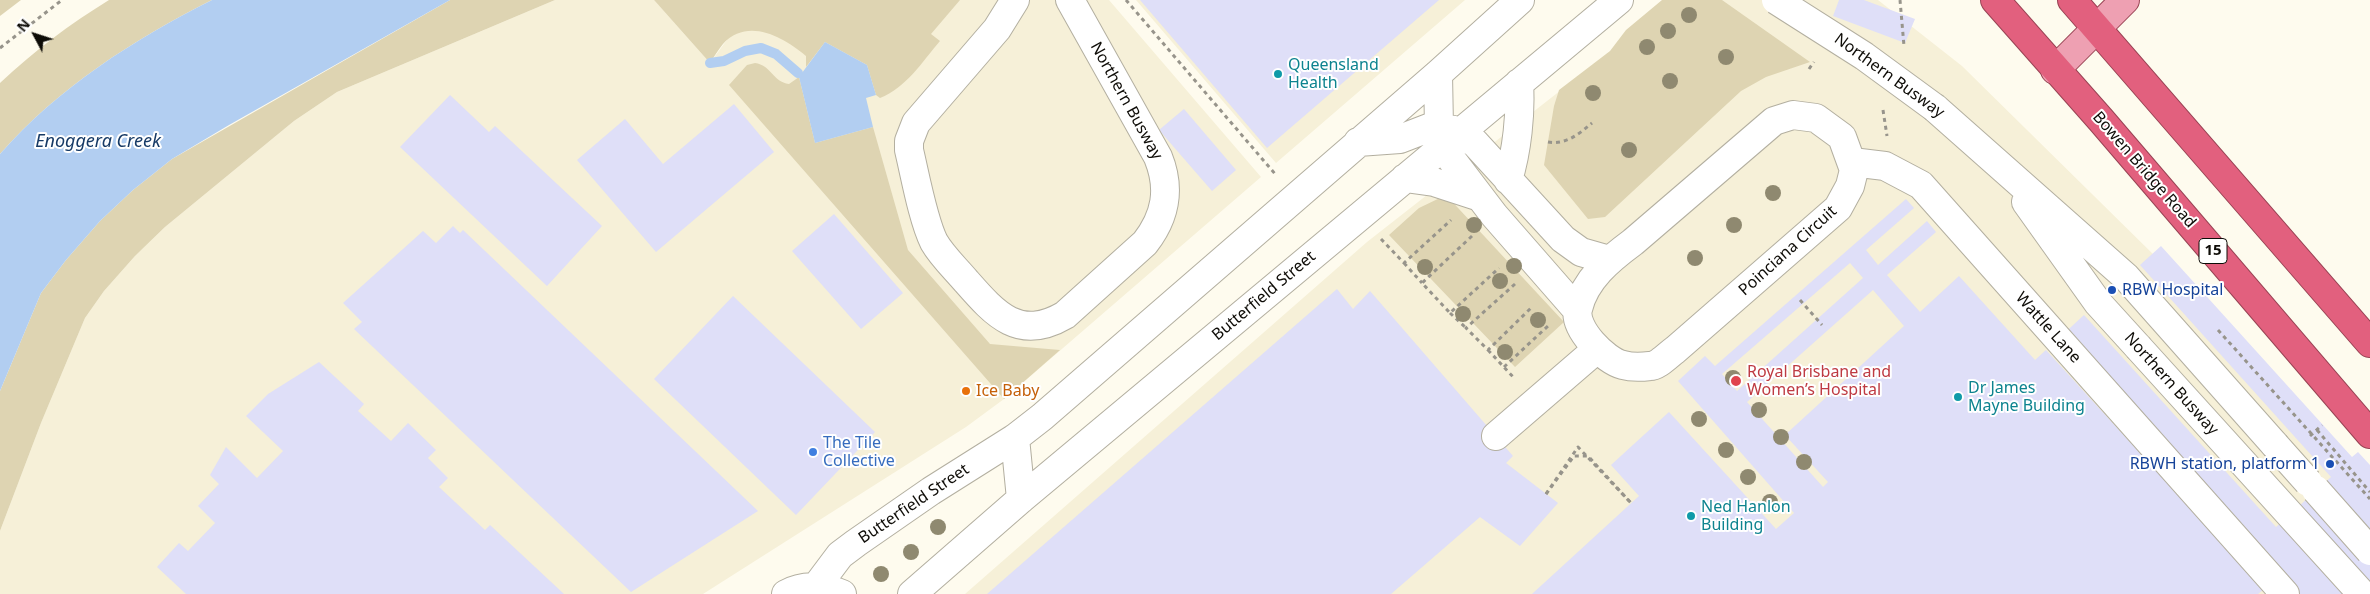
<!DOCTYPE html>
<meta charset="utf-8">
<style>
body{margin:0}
#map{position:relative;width:2370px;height:594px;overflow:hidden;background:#fefbee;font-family:"Noto Sans",sans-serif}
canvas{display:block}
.north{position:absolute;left:10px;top:10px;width:50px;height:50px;-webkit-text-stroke:4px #fff;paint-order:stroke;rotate:310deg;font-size:14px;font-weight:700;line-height:20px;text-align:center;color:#0e0c07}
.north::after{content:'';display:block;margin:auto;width:18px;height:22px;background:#0e0c07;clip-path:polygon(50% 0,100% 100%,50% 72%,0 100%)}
</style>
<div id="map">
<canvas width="2370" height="594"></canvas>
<div class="north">N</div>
</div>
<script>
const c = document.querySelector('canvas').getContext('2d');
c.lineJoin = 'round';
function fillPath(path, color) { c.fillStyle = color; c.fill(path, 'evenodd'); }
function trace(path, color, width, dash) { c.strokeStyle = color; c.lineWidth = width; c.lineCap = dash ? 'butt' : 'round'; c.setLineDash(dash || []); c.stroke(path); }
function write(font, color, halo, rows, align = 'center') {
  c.font = font + ' "Noto Sans",sans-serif'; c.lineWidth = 4; c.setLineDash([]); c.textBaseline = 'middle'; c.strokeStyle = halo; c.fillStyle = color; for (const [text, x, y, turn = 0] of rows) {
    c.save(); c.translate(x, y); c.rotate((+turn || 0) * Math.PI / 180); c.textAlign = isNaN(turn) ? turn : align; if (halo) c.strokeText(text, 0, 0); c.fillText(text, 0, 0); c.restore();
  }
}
const built = new Path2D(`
 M555 0H654L710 63 737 26 942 0H1109L1261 177 1004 399 966 427 703 594H0V531L41 423 85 318 104 291 135 256 165 227 294 121 337 92Z
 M1136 0H1465L1276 163Z
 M1676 0H1878L1962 66 2156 257 2370 505V594H965L1367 242Z`);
const green = new Path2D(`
 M0 0H21L0 16Z
 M109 0H212C133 40 59 87 0 154V83C34 51 70 24 109 0Z
 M450 0H555L337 92 294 121 165 227 135 256 104 291 85 318 41 423 0 531V391L41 293 66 260 100 221 133 190 172 159Z
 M654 0H960L931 34 940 41C922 62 906 88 880 98L876 95 867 65 825 42 806 67V56C783 37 748 17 723 44 718 50 714 57 710 63Z
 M1662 0H1722L1810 62 1766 77 1741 91 1605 217 1588 219 1544 165 1554 106 1559 90 1610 51 1626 30Z
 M755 63C771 65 773 82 789 84L799 77 815 143 873 127 908 250 990 344 1060 350 1004 399 729 85 747 65Z
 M1446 195 1564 322 1515 367 1389 235 1419 208Z`);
const water = new Path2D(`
 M212 0H450L229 125 172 159 133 190 100 221 66 260 41 293 0 391V154C59 87 133 40 212 0Z
 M825 42 867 65 876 95 866 98 873 127 815 143 799 77Z`);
const stream = new Path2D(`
 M710 63 724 61 745 51 761 48 776 54 798 73`);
const building = new Path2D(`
 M1140 0H1439L1267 148Z
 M1839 0H1864L1915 19 1905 43 1833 16Z
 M450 95 489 132 495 126 602 226 547 286 400 147Z
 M734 104 774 152 656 252 577 160 625 119 663 164Z
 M1184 109 1236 170 1212 191 1159 130Z
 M1906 199 1914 208 1866 250 1878 265 1927 221 1936 232 1887 275 1920 312 1959 276 2035 360 2046 350 2264 589 2258 594H1532L1639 496 1611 465 1669 412 1776 529 1794 513 1678 381 1705 356 1715 366ZM1850 263 1863 278 1737 391 1722 374ZM1873 290 1904 326 1785 435 1828 482 1823 487 1747 402Z
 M834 214 903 293 861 329 792 251Z
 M453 226 460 233 463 230 758 511 631 592 354 329 362 322 343 303 423 231 436 243Z
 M2161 246 2352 457 2358 452 2370 465V594H2278L2058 339 2084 315 2276 527 2331 477 2140 265Z
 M1337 289 1353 309 1370 291 1513 456 1506 463 1558 503 1520 546 1480 517 1391 594H987Z
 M733 296 875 432 796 515 654 379Z
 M319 362 364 404 358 411 391 441 408 423 436 450 428 458 448 478 439 487 485 530 490 525 564 594H186L157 567 179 543 188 551 215 523 198 506 219 484 210 475 226 447 257 478 283 451 246 416 268 394Z`);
const path = new Path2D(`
 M1126 0 1276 175
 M1900 0 1904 46
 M0 48 62 0
 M1809 69 1814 62
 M1883 110 1887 136
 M1548 142C1566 145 1579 134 1592 123
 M1472 236 1422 283 1450 313 1499 268
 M1381 239 1404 263 1451 220
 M1404 263 1422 283
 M1515 284 1466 328 1488 350 1532 307
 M1800 300 1822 325
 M1450 313 1466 328
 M2218 330 2370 499
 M1488 350 1515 379
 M1504 367 1549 325
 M2317 430 2370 492
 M2310 436 2322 425
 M1546 494 1578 447 1631 503`);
const minor = new Path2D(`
 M1015 0 997 29 916 123 909 141V150C915 175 923 220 934 242 942 256 955 268 966 281 995 314 1019 342 1065 315L1145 243C1166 216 1171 189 1158 157L1070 0
 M1438 74 1439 127 1443 148 1494 215 1577 310
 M1935 108 2126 277 2275 445
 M1793 115 1816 118 1842 137 1854 170 1850 186 1838 208 1675 350C1668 355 1658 366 1650 366 1642 367 1630 367 1623 365 1605 361 1573 328 1578 309 1585 279 1610 259 1633 242L1774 121Z
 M1358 142 1400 139 1431 127 1454 130 1475 143 1563 239 1581 252 1609 260
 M1852 162 1885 166 1921 185 2285 594
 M1405 178 1434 182 1480 197
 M1508 180C1517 151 1521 113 1519 83
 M2026 202 2098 303 2138 347
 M1496 436 1597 349
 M1015 438 1021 499
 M816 587 840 555 856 543 931 491 1015 438 1042 417 1438 74 1520 0
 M786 594C804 584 823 586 842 594
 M912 594 1021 499 1619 0`);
const major = new Path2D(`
 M2055 70 2125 0`);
const highway = new Path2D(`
 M1995 0 2101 120 2370 434
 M2072 0 2370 343`);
const pathBridge = new Path2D(`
 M1546 494 1574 456H1588L1631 503`);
const minorBridge = new Path2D(`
 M1776 0 1864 56 1935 108
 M2138 347 2362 594
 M2275 445 2308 482
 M2316 490 2370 551`);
const trees = [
 [1689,15],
 [1668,31],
 [1647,47],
 [1726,57],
 [1670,81],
 [1593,93],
 [1629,150],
 [1773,193],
 [1474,225],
 [1734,225],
 [1695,258],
 [1514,266],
 [1425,267],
 [1500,281],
 [1463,314],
 [1538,320],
 [1505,352],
 [1733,378],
 [1759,410],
 [1699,419],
 [1781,437],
 [1726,450],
 [1804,462],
 [1748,477],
 [1770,502],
 [938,527],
 [911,552],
 [881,574]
];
const markers = [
 [1278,74,5,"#0f9aa8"],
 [2112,290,5,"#1a4fb4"],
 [1736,381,6,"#e0444e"],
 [966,391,5,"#e8710a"],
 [1958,397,5,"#0f9aa8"],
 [813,452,5,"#3f7fe0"],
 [2330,464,5,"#1a4fb4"],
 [1691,516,5,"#0f9aa8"]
];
const shields = [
 [2213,251,28]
];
const shieldNames = [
 ["15",2213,251]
];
const cultureNames = [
 ["Queensland",1288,65],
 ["Health",1288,83],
 ["Dr James",1968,388],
 ["Mayne Building",1968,406],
 ["Ned Hanlon",1701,507],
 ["Building",1701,525]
];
const streetNames = [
 ["Northern Busway",1889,76,36],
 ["Northern Busway",1126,101,61],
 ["Bowen Bridge Road",2144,170,49],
 ["Poinciana Circuit",1788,251,-42],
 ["Butterfield Street",1264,296,-40],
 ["Wattle Lane",2048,328,48],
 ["Northern Busway",2171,384,48],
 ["Butterfield Street",914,504,-34]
];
const transitNames = [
 ["RBW Hospital",2122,290],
 ["RBWH station, platform 1",2320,464,"right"]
];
const healthNames = [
 ["Royal Brisbane and",1747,372],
 ["Women’s Hospital",1747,390]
];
const foodNames = [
 ["Ice Baby",976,391]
];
const shopNames = [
 ["The Tile",823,443],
 ["Collective",823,461]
];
const waterNames = [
 ["Enoggera Creek",98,142]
];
fillPath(built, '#f6f0d8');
fillPath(green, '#ded4b2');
fillPath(water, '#b2cef1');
trace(stream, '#b2cef1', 10);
fillPath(building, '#dfdff8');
trace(minor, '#b3afa0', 30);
trace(major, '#984354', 30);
trace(highway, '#984354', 30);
trace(path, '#97948b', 3, [4, 4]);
trace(minor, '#fff', 28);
trace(major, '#eea0b2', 28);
trace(highway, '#e2607e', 28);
trace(minorBridge, '#b3afa0', 30, []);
trace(pathBridge, '#97948b', 3, [4, 4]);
trace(minorBridge, '#fff', 28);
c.fillStyle = '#8f8970';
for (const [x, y] of trees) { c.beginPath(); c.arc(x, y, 8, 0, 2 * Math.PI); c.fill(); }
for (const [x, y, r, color] of markers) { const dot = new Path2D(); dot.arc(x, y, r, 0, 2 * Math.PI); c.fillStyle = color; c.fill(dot); trace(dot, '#fff', 2); }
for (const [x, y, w] of shields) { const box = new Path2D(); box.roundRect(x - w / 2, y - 12.5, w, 25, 4); c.fillStyle = '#fff'; c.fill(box); trace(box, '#0e0c07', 1); }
write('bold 15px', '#0e0c07', null, shieldNames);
write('16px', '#0d838f', '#fff', cultureNames, 'left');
write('16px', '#0e0c07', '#fff', streetNames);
write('16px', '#164399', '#fff', transitNames, 'left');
write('16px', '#be3a42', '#fff', healthNames, 'left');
write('16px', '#c56008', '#fff', foodNames, 'left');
write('16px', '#366cbe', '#fff', shopNames, 'left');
write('italic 18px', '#163a66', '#fff', waterNames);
</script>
